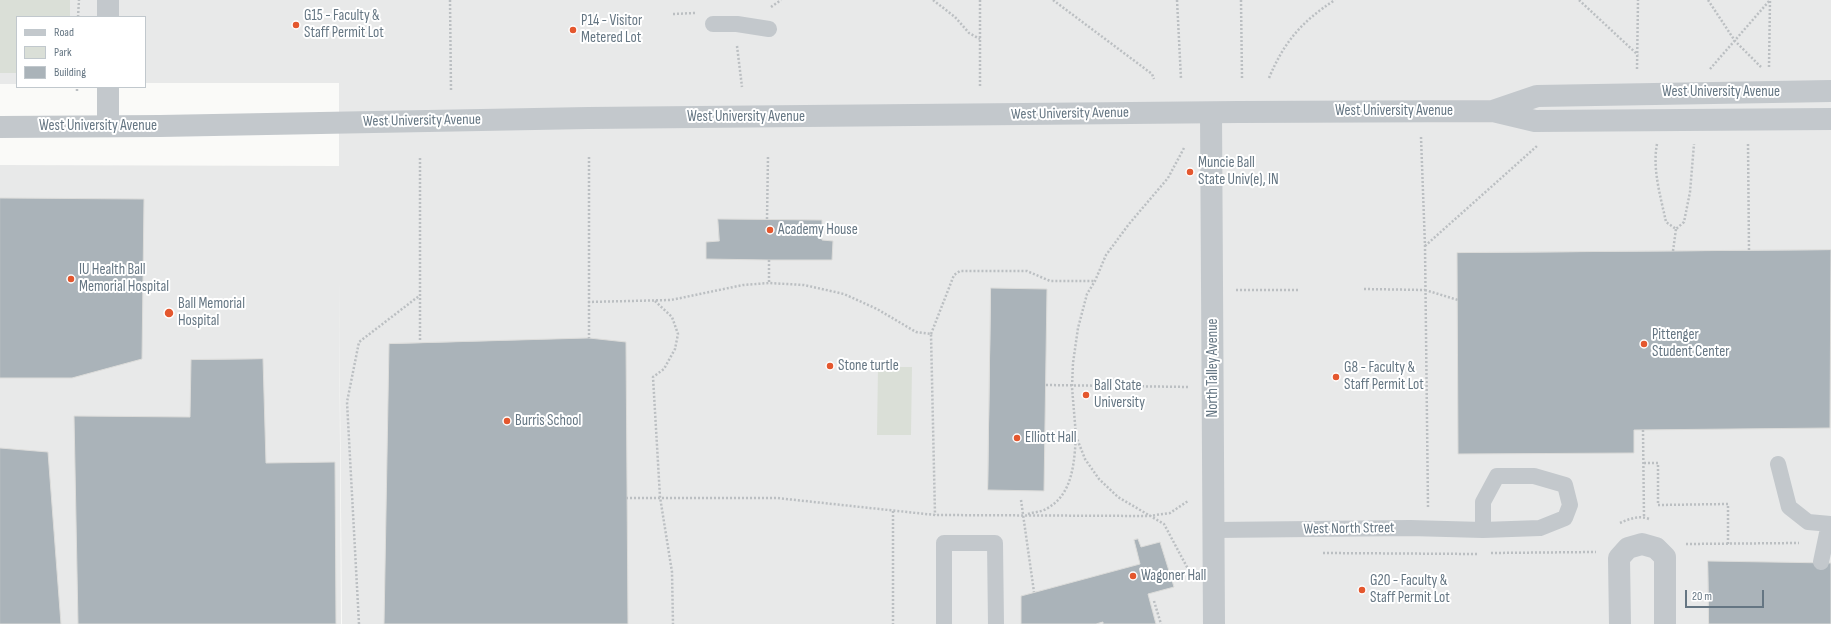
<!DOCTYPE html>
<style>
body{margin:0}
#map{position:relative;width:1831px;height:624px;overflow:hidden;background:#fafaf8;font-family:"Sofia Sans Condensed",sans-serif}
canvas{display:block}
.legend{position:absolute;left:16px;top:16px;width:130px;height:72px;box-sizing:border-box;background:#fff;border:1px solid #c1c8cd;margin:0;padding:5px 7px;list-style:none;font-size:12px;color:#657683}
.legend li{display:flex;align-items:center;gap:8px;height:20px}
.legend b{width:20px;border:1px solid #c1c8cd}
.scale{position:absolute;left:1685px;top:590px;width:79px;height:18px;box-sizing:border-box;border:2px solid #657683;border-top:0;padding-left:5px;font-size:12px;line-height:14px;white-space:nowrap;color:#657683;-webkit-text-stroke:3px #fff;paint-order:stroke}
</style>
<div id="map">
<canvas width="1831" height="624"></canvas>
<ul class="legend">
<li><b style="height:5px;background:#c3c8cc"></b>Road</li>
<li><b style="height:11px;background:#dadfd7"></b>Park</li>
<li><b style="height:11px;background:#aab3b9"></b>Building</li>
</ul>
<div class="scale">20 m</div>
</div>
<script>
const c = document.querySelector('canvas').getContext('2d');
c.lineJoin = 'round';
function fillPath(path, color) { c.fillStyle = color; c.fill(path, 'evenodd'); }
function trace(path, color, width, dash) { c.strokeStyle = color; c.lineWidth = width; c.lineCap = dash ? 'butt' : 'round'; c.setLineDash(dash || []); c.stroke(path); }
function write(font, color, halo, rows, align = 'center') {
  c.font = font + ' "Sofia Sans Condensed",sans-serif'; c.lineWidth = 4; c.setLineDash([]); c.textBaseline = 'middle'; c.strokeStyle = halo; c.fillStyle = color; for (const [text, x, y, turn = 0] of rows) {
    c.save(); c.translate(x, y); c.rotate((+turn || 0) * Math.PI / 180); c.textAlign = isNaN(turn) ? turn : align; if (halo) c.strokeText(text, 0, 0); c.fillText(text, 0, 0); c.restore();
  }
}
const built = new Path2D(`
 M0 0H1831V624H342L339 274 341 624H0V165L339 166V83H145V17H17V84H0Z`);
const green = new Path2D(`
 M0 0H70V17H17V73H0Z
 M878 367H912L911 435H877Z`);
const building = new Path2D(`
 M0 198 144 199 142 359 72 378H0Z
 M718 219 822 220V240L833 241 832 260H769L706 259V242L719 241Z
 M1831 250 1830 428 1634 430V453L1458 454 1457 253Z
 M991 288 1047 289 1044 491 988 490Z
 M589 338 626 342 628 624H384L389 344Z
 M263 359 266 463 335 462 336 624H78L74 416 190 417 191 360Z
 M0 448 48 452 61 624H0Z
 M1138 539 1141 547 1160 542 1174 587 1148 594 1156 624H1103V622L1096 624H1021V596L1140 564 1134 540Z
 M1708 561 1831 563V624H1709Z`);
const path = new Path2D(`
 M450 0 451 90
 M933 0 955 17 969 33 980 39
 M980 0V86
 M1053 0 1152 74 1154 79
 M1177 0 1181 79
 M1241 0 1242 78
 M1579 0 1638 55
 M1708 0 1735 41 1761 67
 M771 7 781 0
 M673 14 695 13
 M78 17 79 0
 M737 46 742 87
 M1769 67 1770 0
 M1637 69 1638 0
 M1710 69 1770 0
 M1269 78C1284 42 1302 21 1335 0
 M77 91V87
 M1421 137 1425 246 1428 507
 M1657 144C1652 169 1661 198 1666 222L1676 229 1684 222 1690 192 1694 144
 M1748 144 1749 251
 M1184 148 1168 178 1129 224 1106 255 1095 281 1087 294 1078 328 1073 363 1072 387 1076 436 1085 459 1099 479 1118 497 1164 524 1188 569
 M589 157V338
 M420 158V340
 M767 219 768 156
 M1425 246 1537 146
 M1673 251 1676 229
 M769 260V283
 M1364 289 1425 290V289
 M1236 290H1299
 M1425 290 1458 300
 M655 301 672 317 678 334 675 349 664 369 653 377 660 497 672 572 673 624
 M588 302 671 300 743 285 769 283 804 285 844 294 877 309 916 332 931 334 935 515
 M931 334 954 275 960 271H1027L1050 281H1095
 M1046 385 1189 387
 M1643 430 1644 517
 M1644 463H1658V505L1728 504V544
 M626 498H777L935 515 1149 516 1170 513 1188 501
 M1021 500 1034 592
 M893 511V624
 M1028 514C1034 512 1041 512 1046 509 1073 495 1074 463 1076 437
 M1620 523C1629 519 1639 515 1649 519
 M1686 544 1799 543
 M1323 553 1478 554
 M1491 553 1596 552
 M1154 601 1161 624
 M359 624 347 402 359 342 419 296`);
const service = new Path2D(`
 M713 24H737L769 29
 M1778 464 1789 507 1808 522 1831 524
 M1214 530 1410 528 1483 530 1540 528 1565 518 1570 505 1565 485 1534 476H1497L1483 502V530
 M1821 562 1829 524
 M944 624V543H995L996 624`);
const minor = new Path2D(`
 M108 0V17
 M108 87V126
 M1211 113 1214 624
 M1620 624 1619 558 1628 548 1642 544 1656 548 1665 557V624`);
const tertiary = new Path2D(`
 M1493 111 1537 96 1831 91
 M0 127 160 126 588 118 1239 112 1493 111 1535 121 1831 119`);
const markers = [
 [296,25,4,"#e4572e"],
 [573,30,4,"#e4572e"],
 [1190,172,4,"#e4572e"],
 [770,230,4,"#e4572e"],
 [71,279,4,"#e4572e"],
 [169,313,5,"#e4572e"],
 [1644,344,4,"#e4572e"],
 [830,366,4,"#e4572e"],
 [1336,377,4,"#e4572e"],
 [1086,395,4,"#e4572e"],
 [507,421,4,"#e4572e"],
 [1017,438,4,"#e4572e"],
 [1133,576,4,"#e4572e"],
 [1362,590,4,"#e4572e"]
];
const poiNames = [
 ["G15 - Faculty &",304,16],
 ["Staff Permit Lot",304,33],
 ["P14 - Visitor",581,21],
 ["Metered Lot",581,38],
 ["Muncie Ball",1198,163],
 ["State Univ(e), IN",1198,180],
 ["Academy House",778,230],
 ["IU Health Ball",79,270],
 ["Memorial Hospital",79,287],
 ["Ball Memorial",178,304],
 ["Hospital",178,321],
 ["Pittenger",1652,335],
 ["Student Center",1652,352],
 ["Stone turtle",838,366],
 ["G8 - Faculty &",1344,368],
 ["Staff Permit Lot",1344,385],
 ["Ball State",1094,386],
 ["University",1094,403],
 ["Burris School",515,421],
 ["Elliott Hall",1025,438],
 ["Wagoner Hall",1141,576],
 ["G20 - Faculty &",1370,581],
 ["Staff Permit Lot",1370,598]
];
const streetNames = [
 ["West University Avenue",1721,92],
 ["West University Avenue",1394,111],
 ["West University Avenue",1070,114,-1],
 ["West University Avenue",746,117],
 ["West University Avenue",422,121,-1],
 ["West University Avenue",98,126],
 ["North Talley Avenue",1213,368,-90],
 ["West North Street",1349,529,-1]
];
fillPath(built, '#e8e9e9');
fillPath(green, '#dadfd7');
fillPath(building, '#aab3b9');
trace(building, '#dcdcda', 1);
trace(path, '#bbbfc2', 2.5, [2, 2]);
trace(service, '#c3c8cc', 16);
trace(minor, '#c3c8cc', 22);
trace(tertiary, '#c3c8cc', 22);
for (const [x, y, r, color] of markers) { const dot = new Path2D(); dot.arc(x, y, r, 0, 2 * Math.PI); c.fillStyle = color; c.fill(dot); trace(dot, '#fff', 1.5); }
write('15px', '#657683', '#fff', poiNames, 'left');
write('15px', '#657683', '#fff', streetNames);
</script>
